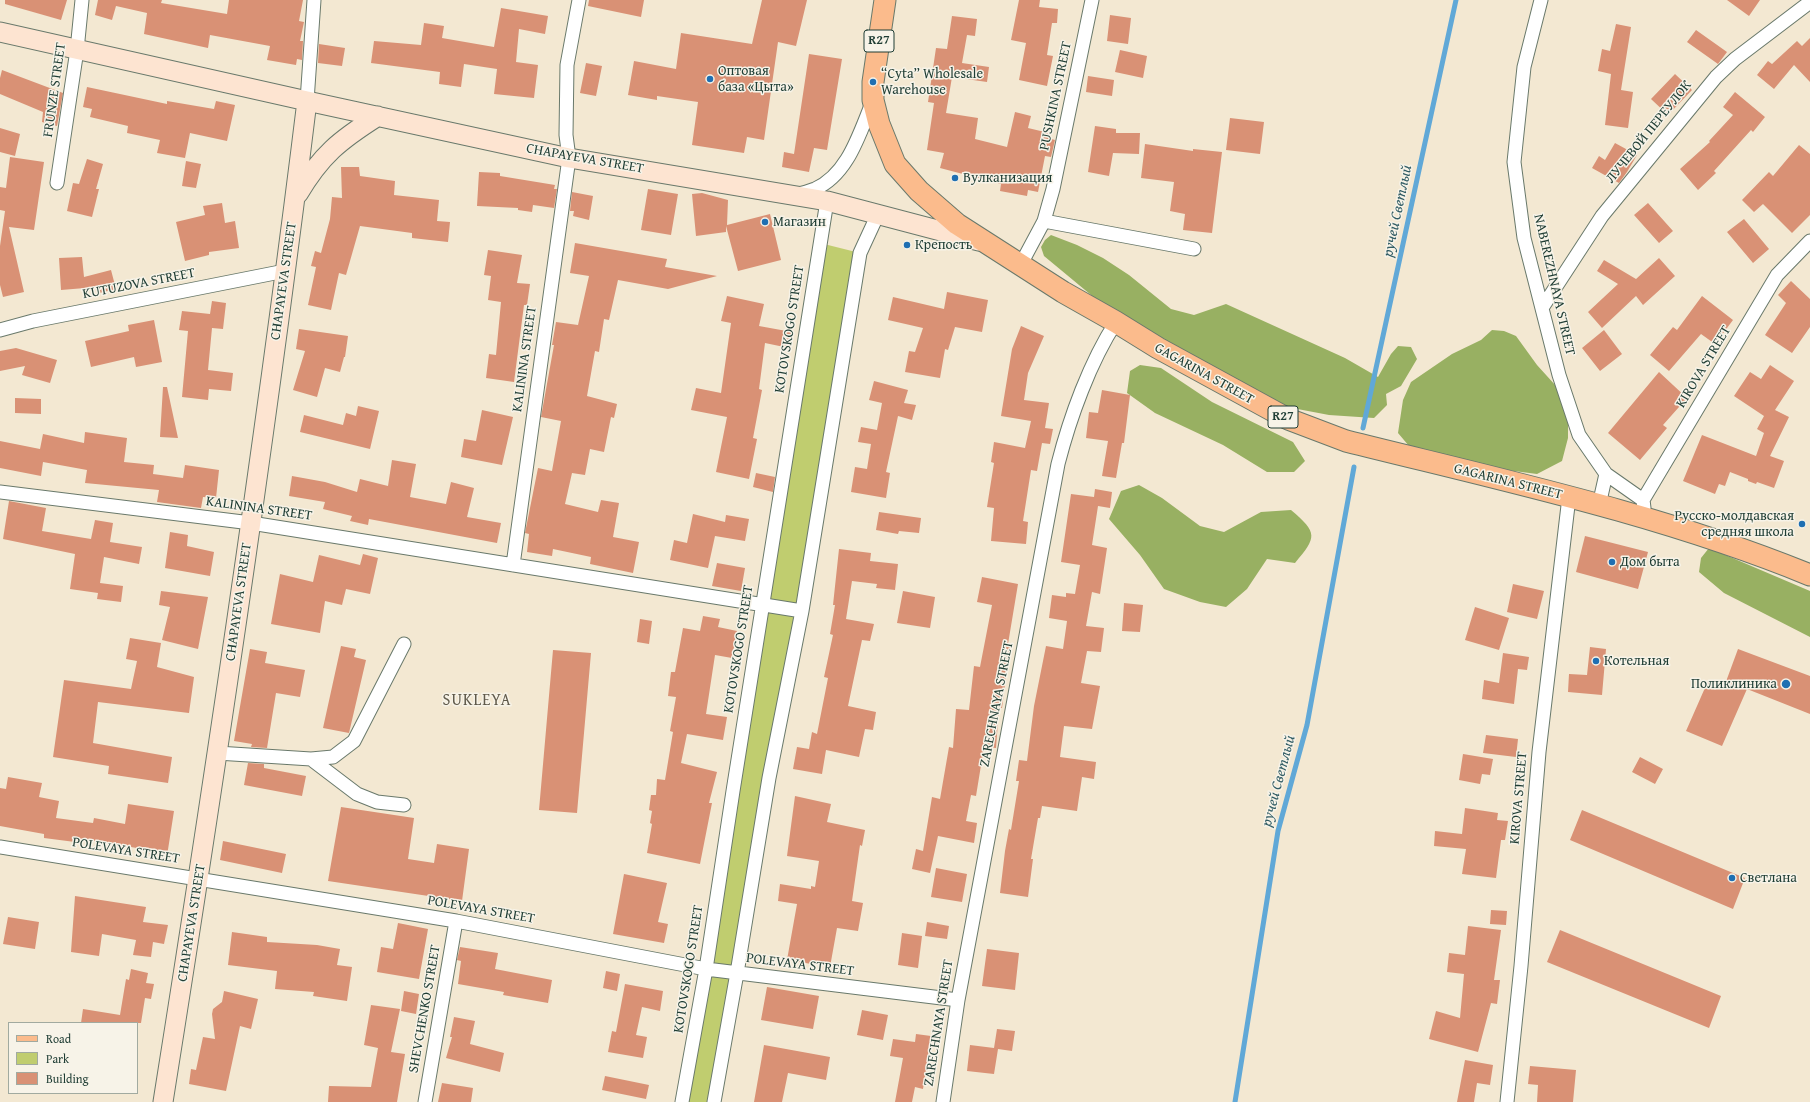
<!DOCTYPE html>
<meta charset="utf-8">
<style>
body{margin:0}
#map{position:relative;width:1810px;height:1102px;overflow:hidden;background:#f3e8d2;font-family:"Gentium Book Plus",serif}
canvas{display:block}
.legend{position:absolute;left:8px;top:1022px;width:130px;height:72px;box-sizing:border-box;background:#f7f3e8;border:1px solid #a1aaa0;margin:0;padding:5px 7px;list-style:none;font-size:12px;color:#1f3d34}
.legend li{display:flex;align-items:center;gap:8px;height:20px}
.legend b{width:20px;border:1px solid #a1aaa0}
</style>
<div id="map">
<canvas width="1810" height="1102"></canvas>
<ul class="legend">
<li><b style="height:5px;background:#fbbb8c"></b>Road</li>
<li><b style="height:11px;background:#c0cd6f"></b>Park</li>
<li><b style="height:11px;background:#d99175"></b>Building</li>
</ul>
</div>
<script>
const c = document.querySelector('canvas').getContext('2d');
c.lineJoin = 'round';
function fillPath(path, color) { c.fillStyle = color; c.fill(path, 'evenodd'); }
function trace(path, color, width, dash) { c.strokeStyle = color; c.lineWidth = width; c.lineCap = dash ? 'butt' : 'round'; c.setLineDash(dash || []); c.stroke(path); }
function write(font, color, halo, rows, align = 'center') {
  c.font = font + ' "Gentium Book Plus",serif'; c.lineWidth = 3; c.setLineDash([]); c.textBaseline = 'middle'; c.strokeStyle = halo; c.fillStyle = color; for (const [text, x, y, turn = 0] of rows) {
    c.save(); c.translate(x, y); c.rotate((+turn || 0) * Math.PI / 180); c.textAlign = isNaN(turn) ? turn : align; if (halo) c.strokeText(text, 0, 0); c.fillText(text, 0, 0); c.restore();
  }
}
const green = new Path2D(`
 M820 243 860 253 714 1102H682Z`);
const forest = new Path2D(`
 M1051 235 1077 245 1103 258 1129 275 1171 309 1194 315 1226 304 1345 358 1378 377 1391 354 1398 346 1411 347 1417 359 1401 386 1386 394 1387 405 1374 418 1329 415 1287 407 1114 314 1044 256 1041 247 1045 240Z
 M1492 330 1504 331 1516 336 1537 365 1556 386 1568 416V438L1562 461 1537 474 1476 466 1409 446 1398 433 1403 400 1411 382 1452 354 1481 340Z
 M1140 365 1161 368 1212 402 1293 442 1305 461 1294 472H1267L1223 445 1155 413 1127 393 1130 371Z
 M1139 485 1162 498 1200 526 1224 532 1261 512 1291 510C1318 533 1317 537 1295 563L1267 559 1247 589 1226 607 1200 602 1164 589 1140 555 1109 519 1121 491Z
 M1709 548 1810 591V637L1724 593 1699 572 1701 558Z`);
const stream = new Path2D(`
 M1363 428 1456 0
 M1235 1102 1278 831 1307 725 1354 467`);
const building = new Path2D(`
 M5 0H67L61 20 5 4Z
 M98 0H162L161 3 227 14 229 0H303L299 21 304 22 300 41H303L302 60 297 59 296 65 267 60 270 46 210 35 208 48 144 34 147 13 116 6 112 20 95 15Z
 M589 0H644L641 17 588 6Z
 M762 0H807L796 46 778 42 764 140 747 137 744 153 692 145 698 102 657 96V100L628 95 634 61 676 69 681 33 752 44Z
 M1019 0H1040L1039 7 1058 9 1057 23H1052L1047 55 1053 56 1047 86 1019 80 1026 43 1011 40Z
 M1727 0H1760L1749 16Z
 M501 8 548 16 545 34 519 29 516 62 538 65 534 98 494 94 497 69 464 64 461 87 439 84 440 72 371 63 374 41 421 45 424 23 444 26 442 38 494 47Z
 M1110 15 1131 18 1128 44 1107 41Z
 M952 16 977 19 975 36 967 35 962 63 989 67 987 82 952 77 946 113 978 118 975 139 1007 147 1015 112 1031 116 1028 128 1049 133 1048 138 1055 140 1051 157 1045 156 1038 192 1028 190 1027 196 1000 191 1001 184 940 168 944 153 927 150 934 103 928 102 936 48 947 49Z
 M1616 24 1631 27 1621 90 1633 92 1628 128 1605 125 1611 74 1598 71 1602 49 1610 51Z
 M1696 30 1727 52 1718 64 1687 42Z
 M1810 38V82L1794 65 1774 89 1757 75 1768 61 1772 64 1797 41 1802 46Z
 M319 44 345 48 342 66 318 63Z
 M1120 50 1147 56 1143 78 1115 72Z
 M809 54 842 59 827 150 814 148 809 172 782 167 784 152 794 154Z
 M586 63 602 66 596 96 580 93Z
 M2 70 63 93 57 126 42 122 43 112 0 94V78Z
 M1675 74 1692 90 1668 115 1651 99Z
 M1088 76 1114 80 1112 96 1086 92Z
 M87 87 167 104V101L214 109 216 101 235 105 227 141 190 133 185 158 157 153 160 140 127 133 128 126 90 117 92 109 83 107Z
 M1735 92 1765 117 1753 132 1751 130 1714 171 1716 173 1698 190 1680 169 1710 142 1709 141 1733 115 1723 107Z
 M1230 118 1264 122 1260 154 1226 150Z
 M1095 126 1116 129V133H1140L1139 154 1113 153 1109 176 1088 172Z
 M0 128 20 134 15 156 0 152Z
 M1615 143 1637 155 1627 172 1619 183 1592 168 1599 156 1605 160Z
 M1145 144 1193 151V149L1222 152 1212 233 1183 230 1185 214 1170 211 1174 182 1141 178Z
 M1799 145 1810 154V215L1792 233 1763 204 1754 212 1742 200 1769 172 1773 176Z
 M10 157 44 162 34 230 9 227 24 292 3 297 0 285V246L5 211 0 210V187L6 188Z
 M87 159 103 164 96 189H99L92 217 67 211 73 183 79 184Z
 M186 161 201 164 196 188 182 186Z
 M341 167H359L360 176 395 181 394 195 439 200 437 221 450 222 448 242 412 238V233L360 226 346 275 339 273 331 310 308 305 316 267 311 266 315 251 321 253 330 219 332 197 342 198Z
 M479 172 500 173V176L555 185 554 189H557L554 208 533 205 532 212 518 210V208L477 206Z
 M648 189 678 194 671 235 641 230Z
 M572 192 593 196 589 220 573 216 574 211H570Z
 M702 193 728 200 727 225 770 214 781 260 738 271 726 226V232L696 236 692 194Z
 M222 203 225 223 235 221 239 248 209 252V255L185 261 176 222 205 215 203 206Z
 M1648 203 1673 231 1659 243 1634 215Z
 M1744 219 1769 249 1753 263 1727 232Z
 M575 243 667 259 665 267 717 276 668 289 618 280 609 320 604 319 599 352 595 351 587 396 617 404 614 418 611 417 604 452 590 449 585 475 572 473 565 504 598 512 601 500 619 503 613 537 639 542 633 573 590 564 591 557 553 549 552 556 527 552 529 534 525 533 538 468 552 471 561 421 541 417 554 345H552L556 322 578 325 589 276 570 273Z
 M488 250 522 255 517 283 530 284 527 305H524L514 382 486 378 489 354 496 355 501 302 488 300 491 276 484 275Z
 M82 257 84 277 111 270 116 289 99 293 97 287 61 290 59 258Z
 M1659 258 1675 276 1643 305 1636 296 1602 328 1588 312 1618 284 1597 271 1604 260 1636 279Z
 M1791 281 1810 299V327L1792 353 1765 335 1786 303 1778 295Z
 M947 292 988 300 982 332 955 327 948 350 945 349 940 378 905 372 909 351 915 352 923 328 888 320 893 297 944 309Z
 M727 296 764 304 759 326 792 332 789 348 765 343 759 389 762 390 753 438 757 439 749 479 716 472 727 417 691 410 696 388 721 393 731 323 721 321Z
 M1702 296 1733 320 1715 344 1701 334 1669 371 1650 355 1673 327 1677 330Z
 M212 301 226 303 223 329 212 328 208 370 233 373 231 391 209 389 208 400 182 397 188 331 179 330 182 311 210 314Z
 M154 320 162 362 136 367 134 357 91 367 85 341 129 331 128 325Z
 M1021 326 1044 336 1028 373 1024 400 1049 403 1045 428 1053 429 1050 444 1042 443 1037 471 1031 470 1023 521 1028 522 1026 544 991 541 994 508 987 507 994 463 991 462 994 442 1025 448 1031 421 1001 416 1012 349Z
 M299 329 348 336 345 357H344L340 372 325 368 317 397 293 390 305 351 296 349Z
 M1604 330 1622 354 1600 371 1582 348Z
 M16 348 57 360 50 383 22 375 25 366 0 371V351Z
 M1770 365 1794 381 1775 410 1789 417 1770 456 1784 461 1774 488 1757 482 1756 484 1748 481V479L1730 472 1725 486 1719 484 1715 494 1683 481 1702 435 1756 456 1764 433 1757 429 1764 416 1734 396 1750 372 1761 379Z
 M1659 372 1687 398 1663 425 1667 428 1640 460 1608 433Z
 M874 381 908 390 904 403 916 405 912 420 898 416 886 472 890 473 886 498 851 492 855 467 867 469 871 444 858 442 861 427 877 430 882 403 869 400Z
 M163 387H167L178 438 160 437Z
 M1102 390 1130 395 1124 443H1122L1116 478 1102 476 1108 441 1086 438 1089 412 1098 413Z
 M15 398 41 399V414L15 413Z
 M358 406 379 411 370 449 300 432 304 415 343 425 346 413 356 416Z
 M482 410 513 417 502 465 461 457 464 439 476 441Z
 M85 432 127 438 124 462 154 465 153 474 183 478 185 465 219 470 216 498 203 497 201 508 157 502 159 490 85 483 87 470 43 462 41 476 0 468V441L40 449 43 434 84 443Z
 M392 460 416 464 410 497 446 504 451 482 474 488 467 517 501 523 497 543 369 519 368 525 350 521 352 516 323 509 325 502 289 496 292 476 325 482 357 492 360 479 388 486Z
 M756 473 775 477 773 492 753 487Z
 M1095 489 1112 492 1110 508 1098 506 1092 545 1107 548 1100 594 1092 592 1086 626 1104 628 1101 652 1087 651 1081 683 1100 686 1092 729 1064 726 1060 757 1096 762 1094 779 1082 777 1077 811 1042 806 1040 818H1038L1031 859H1033L1028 897 1000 893 1005 851 1009 829 1011 830 1019 781H1016L1019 760 1027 761 1034 706 1046 646 1063 649 1067 621 1049 618 1052 595 1066 597V593L1075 594 1080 565 1061 562 1071 494 1094 497Z
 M9 501 46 508 42 531 91 539 95 520 113 523 110 542 142 547 139 564 104 557 100 583 123 586 121 602 97 599 98 593 70 589 75 554 3 539Z
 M879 512 921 518 919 533 899 531 898 534 876 530Z
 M693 514 725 522 726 515 749 519 745 541 715 536 708 568 670 560 674 540 687 543Z
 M170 532 188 535 187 546 214 552 210 576 165 568Z
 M1585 536 1648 552 1638 589 1576 572Z
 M839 549 871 553 870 561 898 564 895 590 876 588 877 584 852 581 846 619 874 624 870 641 862 640 848 706 876 712 873 730 865 729 859 757 826 750 822 774 793 769 797 747 809 749 812 732 817 734 828 678 824 677 833 635 830 634 835 605H833Z
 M363 554 378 558 370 594 346 589 342 605 325 601 320 633 271 624 280 574 313 582 319 555 360 565Z
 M717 563 745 568 741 591 712 586Z
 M982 577 1018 584 1008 644H1010L1002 708H999L996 748 984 747 976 796 971 795 966 821 977 823 974 843 938 836 930 873 912 869 916 849 923 851 932 797 940 799 949 747 953 748 956 709 969 710 974 666 980 667 992 605 977 602Z
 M1513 584 1544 591 1537 619 1507 612Z
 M161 591 208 597 198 649 162 640 170 607 159 605Z
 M903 591 935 597 930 628 897 623Z
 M1124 603 1143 605 1140 632 1122 631Z
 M1475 607 1509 618 1499 650 1465 640Z
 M703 616 720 619 718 627 737 631 732 658 715 655 706 714 727 717 723 740 687 734 681 763 717 772 709 803H712L700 864 647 853 652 824 650 823 652 811 649 810 651 795H656L657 779 665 780 673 732 670 731 676 697 668 696 671 672H675L683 628 700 631Z
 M640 619 652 621 649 644 637 642Z
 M130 638 161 643 157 667 194 677 189 713 98 702 93 743 172 757 168 783 108 774 109 766 53 757 64 680 131 689 137 661 126 659Z
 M341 646 356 649 354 657 366 660 349 733 323 728Z
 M1590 647 1606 649 1602 695 1568 692 1569 674 1587 675Z
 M250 649 267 652 265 663 305 670 300 697 276 693 267 748 251 747 252 744 234 741Z
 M1738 649 1810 676V714L1747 689 1722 746 1686 731 1708 681 1724 687Z
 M553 650 591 653 577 813 539 810Z
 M1503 653 1529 657 1527 670 1518 669 1514 704 1482 699 1484 680 1499 683Z
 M1486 735 1518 739 1516 757 1483 753Z
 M1463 754 1493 759 1490 775 1482 774 1480 784 1459 780Z
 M1640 757 1663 769 1655 784 1632 772Z
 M248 763 264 764V768L306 776 302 796 244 785Z
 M8 777 42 783 39 797 59 801 56 818 93 823 94 818 125 824 128 804 174 811 167 856 148 853 149 850 76 838 75 842 44 838V834L0 826V788L6 789Z
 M795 796 831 804 827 822 865 830 862 846 860 845 852 901 863 903 858 931 837 928 830 967 787 960 797 904 778 901 780 884 811 889V886L815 887 819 861 787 856Z
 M341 807 414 818 408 859 434 863 437 844 469 849 462 901 328 881Z
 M1465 808 1498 813 1497 820 1508 821 1505 840H1501L1496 878 1462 874 1466 849 1434 846 1435 831 1462 834Z
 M1582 810 1745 878 1733 909 1570 840Z
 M223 841 286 854 282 873 220 860Z
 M936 868 967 874 962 902 931 897Z
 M624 874 667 883 658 922 668 924 664 943 613 934Z
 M75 896 146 907 143 922 168 925 164 944 153 942 151 957 133 955 136 940 102 934 99 956 71 952Z
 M1491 910 1507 911 1506 925 1490 924Z
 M8 917 39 922 35 949 3 944Z
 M927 922 949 926 947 939 925 936Z
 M398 923 428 929 419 979 377 972 381 947 393 949Z
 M1468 926 1501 930 1494 980H1500L1497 1004 1491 1003 1478 1052 1429 1039 1436 1011 1460 1018 1464 974 1447 972 1449 953 1465 955Z
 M1560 930 1721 996 1709 1028 1547 962Z
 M232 932 267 937V942L317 945 340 949 337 965 352 967 347 1001 313 996 314 992 275 989 277 971 228 965Z
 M902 933 922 936 918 968 898 965Z
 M460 947 498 953 495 969 552 980 548 1003 503 995 504 992 458 984 461 961 457 960Z
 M987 949 1019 953 1015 990 982 986Z
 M131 969 148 973 146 983 154 984 151 999 145 998 141 1023H81L83 1009 120 1015 126 979 129 980Z
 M606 971 620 974 617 991 603 988Z
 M625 984 663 991 660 1011 642 1007 636 1035 647 1037 643 1058 608 1052 612 1031 616 1032Z
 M767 987 819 996 813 1029 761 1020Z
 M224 991 258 999 251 1029 240 1026 226 1091 189 1084 191 1069 196 1070 203 1037 215 1039 212 1014 213 1009 222 1002Z
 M404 991 419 994 416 1014 401 1011Z
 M371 1005 400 1009 391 1052 405 1054 397 1102H328L329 1086 371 1087 378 1048 364 1045Z
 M862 1010 888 1015 883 1040 857 1035Z
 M454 1017 475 1021 470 1044 504 1053 500 1072 446 1058 452 1037H450Z
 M997 1029 1015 1031 1012 1051 998 1049 994 1074 967 1071 970 1045 994 1048Z
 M916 1034 931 1036 923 1089 915 1087 912 1102H895L903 1058 890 1056 893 1039 915 1042Z
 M764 1045 830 1057 826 1080 788 1073 782 1102H754Z
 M1465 1060 1493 1065 1490 1085 1477 1083 1474 1102H1457Z
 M1530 1066 1576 1070 1573 1102H1537L1538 1085 1528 1084Z
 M605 1076 649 1085 646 1099 602 1090Z
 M442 1083 473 1088 471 1102H438Z`);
const street = new Path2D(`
 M1541 0 1524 67 1514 162 1524 238 1559 375 1579 435 1606 474 1643 500
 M307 101 314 0
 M57 183 77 50 82 0
 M798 194C803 193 810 191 815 189 849 174 860 131 873 101
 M1044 221 1194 249
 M1021 264 1044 221 1053 189 1092 0
 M1542 308 1602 216 1716 77 1735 59 1810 2
 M0 330 33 321 285 271
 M0 492 251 523 802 611
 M1599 505 1606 474
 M1644 508 1643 500 1777 275 1810 241
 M513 565 569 158 566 135 567 65 579 0
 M217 753 311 759 333 757 354 741 404 644
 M311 759 357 794 377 802 404 805
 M0 847 456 921 706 969 958 1000
 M425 1102 456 921
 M682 1102 706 969 733 791 827 201
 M714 1102 737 973 769 778 802 611 860 253 878 214
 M943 1102 958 1000 1058 464C1070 417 1090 362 1116 322
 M1507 1102 1521 966 1539 752 1569 497`);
const secondary = new Path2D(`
 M0 32 307 101 569 158 827 201 979 241
 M298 194C321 155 340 140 378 116
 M163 1102C216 769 266 436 307 101`);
const primary = new Path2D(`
 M885 0 873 82V100L879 124 895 164 919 191 957 224 1063 292 1116 322 1158 348 1288 419 1346 441C1502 480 1661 514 1810 575`);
const markers = [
 [710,79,4,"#1f6fb2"],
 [873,82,4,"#1f6fb2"],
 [955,178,4,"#1f6fb2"],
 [765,222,4,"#1f6fb2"],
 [907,245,4,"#1f6fb2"],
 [1802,524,4,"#1f6fb2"],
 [1612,562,4,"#1f6fb2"],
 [1596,661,4,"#1f6fb2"],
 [1786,684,5,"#1f6fb2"],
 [1732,878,4,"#1f6fb2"]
];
const shields = [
 [879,41,30],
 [1283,417,30]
];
const shieldNames = [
 ["R27",879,41],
 ["R27",1283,417]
];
const poiNames = [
 ["Оптовая",718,71],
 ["база «Цыта»",718,87],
 ["“Cyta” Wholesale",881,74],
 ["Warehouse",881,90],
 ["Вулканизация",963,178],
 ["Магазин",773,222],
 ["Крепость",915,245],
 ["Русско-молдавская",1794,516,"right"],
 ["средняя школа",1794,532,"right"],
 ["Дом быта",1620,562],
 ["Котельная",1604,661],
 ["Поликлиника",1777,684,"right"],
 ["Светлана",1740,878]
];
const streetNames = [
 ["FRUNZE STREET",55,90,-82],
 ["PUSHKINA STREET",1056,96,-78],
 ["ЛУЧЕВОЙ ПЕРЕУЛОК",1649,132,-51],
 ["CHAPAYEVA STREET",585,159,10],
 ["CHAPAYEVA STREET",284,281,-82],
 ["KUTUZOVA STREET",139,284,-11],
 ["NABEREZHNAYA STREET",1554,285,77],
 ["KOTOVSKOGO STREET",790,329,-81],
 ["KALININA STREET",525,359,-82],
 ["KIROVA STREET",1704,367,-59],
 ["GAGARINA STREET",1204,374,29],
 ["GAGARINA STREET",1508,482,14],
 ["KALININA STREET",259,509,8],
 ["CHAPAYEVA STREET",239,602,-82],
 ["KOTOVSKOGO STREET",739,649,-81],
 ["ZARECHNAYA STREET",997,704,-79],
 ["KIROVA STREET",1519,798,-85],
 ["POLEVAYA STREET",126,851,9],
 ["POLEVAYA STREET",481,910,10],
 ["CHAPAYEVA STREET",192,923,-81],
 ["POLEVAYA STREET",800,965,7],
 ["KOTOVSKOGO STREET",689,969,-81],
 ["SHEVCHENKO STREET",425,1009,-80],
 ["ZARECHNAYA STREET",939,1023,-81]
];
const waterNames = [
 ["ручей Светлый",1398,211,-78],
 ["ручей Светлый",1279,781,-75]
];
const quarterNames = [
 ["SUKLEYA",477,701]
];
fillPath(green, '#c0cd6f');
fillPath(forest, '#98b062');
trace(stream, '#60a8d7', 5);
fillPath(building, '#d99175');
trace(street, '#69796b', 15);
trace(secondary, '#69796b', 21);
trace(primary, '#69796b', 23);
trace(street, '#fff', 13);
trace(secondary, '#fde4d1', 19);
trace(primary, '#fbbb8c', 21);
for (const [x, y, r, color] of markers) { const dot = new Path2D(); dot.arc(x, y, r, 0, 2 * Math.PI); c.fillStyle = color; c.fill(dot); trace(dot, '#f7f3e8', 1.5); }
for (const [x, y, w] of shields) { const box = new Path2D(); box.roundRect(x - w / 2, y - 11, w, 22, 3); c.fillStyle = '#f7f3e8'; c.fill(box); trace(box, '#1f3d34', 1); }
write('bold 13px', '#1f3d34', null, shieldNames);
write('14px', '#1f3d34', '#f7f3e8', poiNames, 'left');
write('14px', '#1f3d34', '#f7f3e8', streetNames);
write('italic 15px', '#325d65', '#f7f3e8', waterNames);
c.letterSpacing = '1px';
write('16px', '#605a4b', '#f7f3e8', quarterNames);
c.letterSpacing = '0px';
</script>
